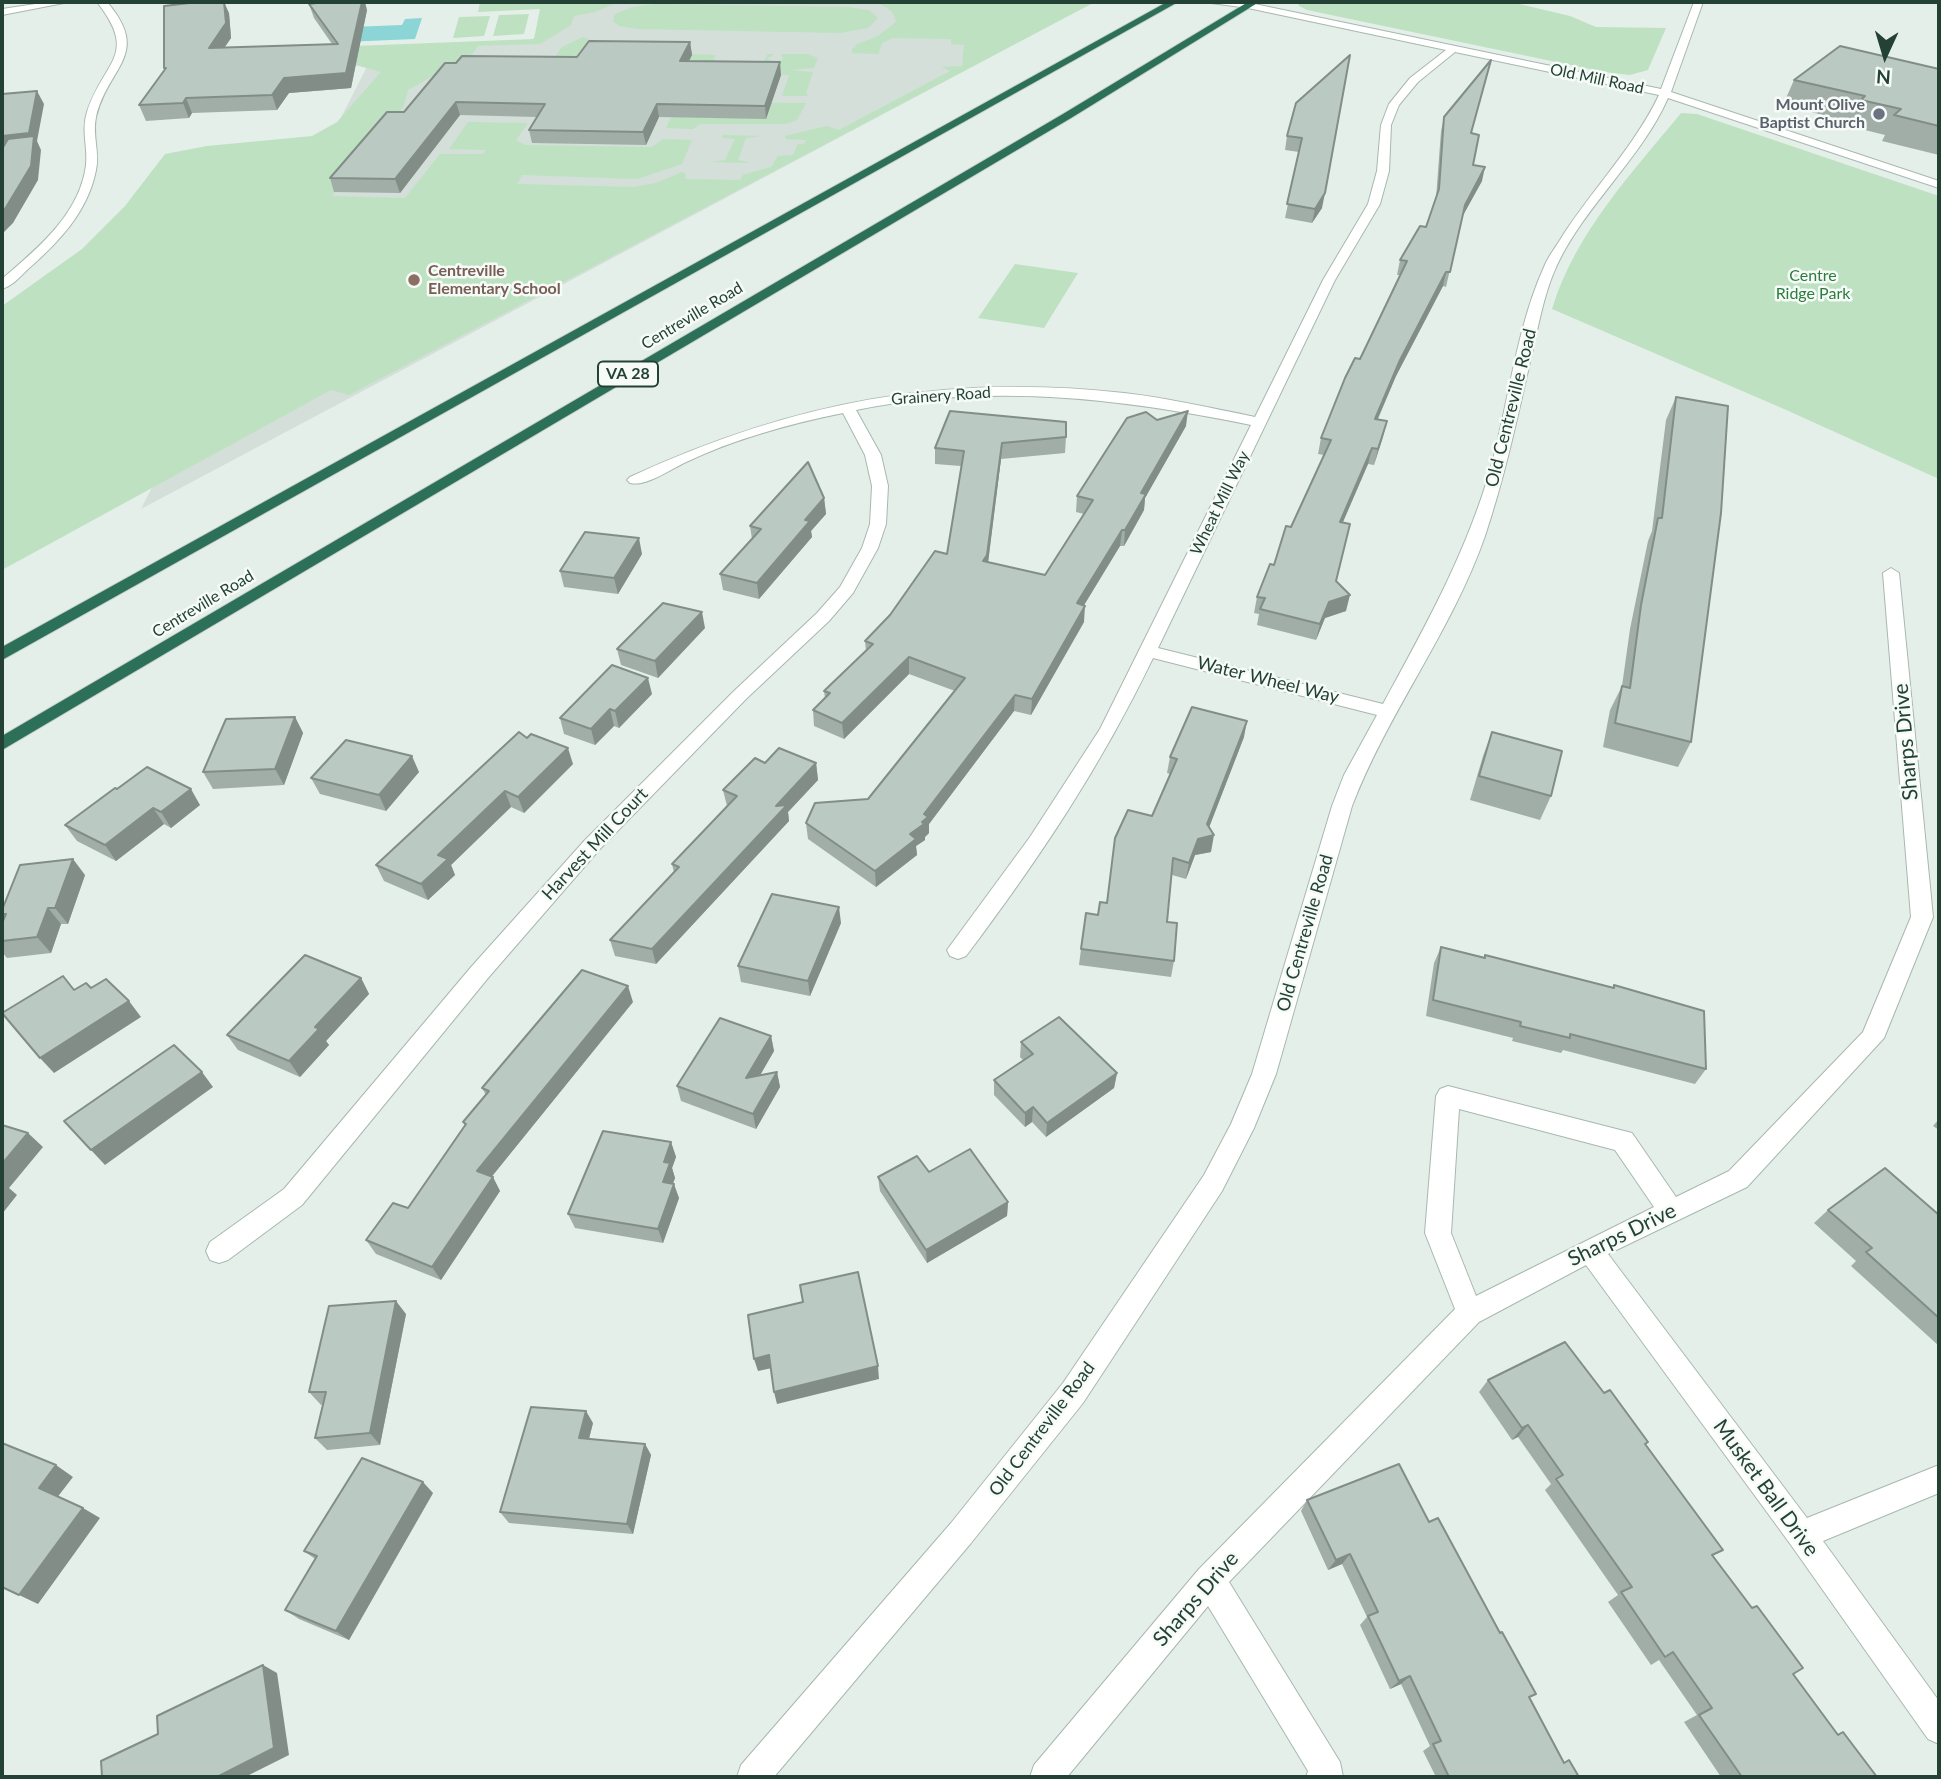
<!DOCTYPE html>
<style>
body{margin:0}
#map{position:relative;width:1941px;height:1779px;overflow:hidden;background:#e5efe9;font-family:Lato,sans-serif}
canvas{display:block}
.frame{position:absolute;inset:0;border:4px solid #234235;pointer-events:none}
.north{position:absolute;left:1850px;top:21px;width:70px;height:70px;-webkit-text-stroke:5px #f6fbf8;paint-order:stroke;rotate:184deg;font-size:19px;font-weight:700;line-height:28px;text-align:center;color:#234235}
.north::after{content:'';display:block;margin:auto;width:24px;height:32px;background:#234235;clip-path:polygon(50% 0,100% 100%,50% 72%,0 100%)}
</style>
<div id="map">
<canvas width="1941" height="1779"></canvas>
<div class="frame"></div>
<div class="north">N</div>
</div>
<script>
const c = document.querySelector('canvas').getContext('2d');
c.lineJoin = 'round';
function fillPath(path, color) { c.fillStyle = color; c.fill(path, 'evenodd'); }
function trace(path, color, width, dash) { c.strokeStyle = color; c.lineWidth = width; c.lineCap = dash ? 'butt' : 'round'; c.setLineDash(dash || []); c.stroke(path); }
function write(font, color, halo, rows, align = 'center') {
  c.font = font + ' Lato,sans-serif'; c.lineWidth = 5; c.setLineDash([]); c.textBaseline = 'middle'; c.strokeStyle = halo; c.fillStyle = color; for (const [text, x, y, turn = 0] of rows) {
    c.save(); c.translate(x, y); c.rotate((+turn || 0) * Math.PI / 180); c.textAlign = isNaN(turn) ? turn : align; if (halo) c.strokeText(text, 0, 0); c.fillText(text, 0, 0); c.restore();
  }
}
const built = new Path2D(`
 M560 2H1094L141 509 375 51 530 43Z`);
const green = new Path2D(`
 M480 2H619L595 12 574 16 571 25 540 44 478 46 466 62 436 74 408 90 404 106 332 196 405 198 440 154H483L486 150 449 149 468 122 528 123 516 140 525 145 652 147 663 139 692 140 682 164 637 179 522 175 517 184 633 187 656 183 682 172 686 174 685 179 740 180 743 175 771 167 778 156 793 155 798 144H804L806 140 786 139 785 136 827 126 839 130 950 71 942 67 962 66 964 45 951 44V39L893 38 882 43 878 54 852 53V49L857 46 855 45 878 36 896 22C894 8 882 4 869 2H1095L349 395 331 390 2 570V306L82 249 125 206 165 154 207 146 312 136 337 122 381 72 319 55 277 49 534 39 540 9 478 12Z
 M1298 2H1511L1570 16 1596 27 1666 28 1648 70 1630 75 1604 72 1307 10 1299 6Z
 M655 4 848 7 869 10 878 18 868 28 840 33 638 29 619 26 613 21 615 14 632 7Z
 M529 14 524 34 493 36 499 15Z
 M490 16 484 36 453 38 459 17Z
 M583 37 616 51 716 55 705 79 588 59 554 58 562 47Z
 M768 54H774L767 59 775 61 783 60 781 54H808L818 58 814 68 789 70 813 72 806 93 808 96H782L789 75H756Z
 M678 102 806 103 797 120 786 124H700L693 129 666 128Z
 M1681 113 1697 114 1939 196V479L1784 409 1552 309C1575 233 1631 174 1681 113Z
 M723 135 761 136 746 138 738 160 751 163 710 162 725 160 735 139 722 138Z
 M1015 264 1078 273 1044 328 978 318Z`);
const water = new Path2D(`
 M422 18 415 39 344 42 351 27 402 25 405 19Z`);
const minor = new Path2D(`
 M49 2H69L2 15V9Z
 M97 2H107C152 55 108 66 96 117 92 135 100 153 96 170 88 212 58 243 27 270 20 277 12 286 2 289V279C37 249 80 214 86 165 88 147 81 130 87 112 104 60 139 56 97 2Z
 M1204 2H1245L1661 89 1694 2H1703L1671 92 1939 181V188L1668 98C1641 159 1586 204 1557 265 1543 295 1538 329 1530 362 1517 420 1504 479 1485 536 1452 631 1388 712 1352 806L1276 1074 1254 1128 1222 1191 1083 1403 971 1543 774 1777H737L741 1765 951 1523 1063 1383 1204 1175 1231 1124 1252 1074 1332 806 1344 775 1377 715 1153 658C1100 768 1039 859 966 956L958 959 950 956 947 950 1030 837 1100 729 1251 425C1119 398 990 383 856 410L881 455 888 486 886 524 878 548 853 593 829 621 746 699 599 850 488 978 302 1205 228 1260 219 1263 210 1260 206 1251 210 1242 284 1189 472 966 585 840 734 691 817 613 840 587 862 548 870 524 872 486 865 455 843 413C789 424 734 439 684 463 670 470 645 487 630 483L627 480 630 477C792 402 945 373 1124 393 1168 398 1211 408 1255 417L1323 280 1368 204 1377 171 1381 125 1389 104 1410 78 1446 50 1248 8ZM1455 52 1659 95C1636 144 1593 189 1563 235 1557 246 1548 256 1544 267 1516 329 1509 401 1491 467 1467 552 1425 627 1383 704L1158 648 1335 280 1380 204 1389 171 1391 125 1399 105 1418 82Z
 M1891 568 1899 573 1933 917 1884 1038 1747 1187 1608 1254 1807 1518 1939 1465V1493L1823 1541 1939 1701V1744L1928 1739 1791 1545 1586 1265 1479 1322 1229 1582 1340 1762 1343 1777H1306L1308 1771 1208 1606 1067 1777H1030L1034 1765 1199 1569 1455 1309 1425 1233 1436 1096 1440 1089 1448 1086 1632 1133 1676 1197 1729 1171 1863 1032 1911 917 1883 573ZM1459 1109 1615 1150 1654 1207 1476 1296 1451 1233Z`);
const highway = new Path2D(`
 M1167 2H1178L2 660V647Z
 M1248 2H1259L1071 118 2 750V736L1063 114Z`);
const wall = new Path2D(`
 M309 4 367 10 351 88 289 93 277 110 192 113 189 118 146 121 139 105 165 70 164 68 229 13 231 38 224 48 332 44 314 18Z
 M690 42 692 55 689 61 781 75 766 119 659 117 646 145 532 143 529 130 537 117 460 115 400 193 334 192 330 178 404 112 577 57Z
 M1939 69V155L1882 141 1885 135 1849 126 1851 122 1783 105 1794 80Z
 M1296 103 1322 208 1312 223 1285 218 1299 152 1285 150 1287 136Z
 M1444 117 1471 133 1473 165 1482 181 1462 217 1446 287 1443 286 1396 376 1378 419 1387 421 1374 465 1368 464 1343 522 1336 581 1346 611 1325 618 1316 640 1257 625 1259 614 1254 613 1257 597 1274 565 1291 527 1324 455 1318 454 1321 438 1360 359 1400 275H1397L1400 260 1426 227 1436 198 1441 131Z
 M1676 397 1691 742 1678 767 1603 747 1610 710 1622 686 1630 629 1648 541 1652 531 1666 420Z
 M1157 420 1186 426 1145 498 1144 510 1124 546H1120L1084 605V622L1031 715 1014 711 929 824V833L925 837V840L916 846 917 855 876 887 808 839 806 823 868 799 955 691 909 674 844 739 814 726 813 710 825 698 824 691 866 651 865 641 947 554 961 466 935 464V448L1066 437 1065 453 1001 459 988 562 1045 575 1084 514 1076 512 1077 496Z
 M824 498 826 514 811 531 812 537 759 599 723 590 720 574 752 539 750 526Z
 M642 554 618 594 564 587 560 571Z
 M705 628 658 678 621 665 617 649Z
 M652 694 619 728 614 726 595 745 564 734 560 718Z
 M295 717 303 733 284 785 213 789 203 772Z
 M1492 732 1551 796 1540 820 1470 800 1483 756Z
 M1244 737 1209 827 1211 852 1195 855 1186 879 1172 875 1167 922 1174 961 1171 977 1079 965 1081 949 1098 915 1107 903 1152 816 1170 774 1167 773 1170 757Z
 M527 738 573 764 524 813 511 807 451 865 455 875 428 900 384 881 376 865Z
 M765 763H816L818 780 788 812 789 821 656 964 615 956 610 940 674 873 672 864 727 806 723 790Z
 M419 772 386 811 320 794 311 778Z
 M117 789 200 805 171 828 164 824 116 861 77 841 65 825Z
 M85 875 68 924H61L51 953 7 958 2 952V923L3 919 2 917V910Z
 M841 923 810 996 741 982 738 966Z
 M1441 947 1484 957 1485 955 1613 988 1614 985 1706 1069 1695 1084 1563 1050 1561 1053 1512 1041 1513 1038 1426 1016 1434 963Z
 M361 978 369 994 326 1041 329 1045 300 1077 238 1050 227 1035Z
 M633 1002 492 1176 500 1191 441 1280 376 1254 366 1240 408 1208 465 1126 463 1122 486 1095 482 1088Z
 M771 1036 774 1051 760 1075 777 1072 780 1087 756 1129 681 1101 677 1086Z
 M1021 1042 1117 1073 1114 1088 1046 1137 1032 1122 1025 1127 994 1095V1080L1023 1060 1020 1057Z
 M1939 1119V1130L1933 1126Z
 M671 1142 676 1157 672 1168 675 1178 673 1184 679 1198 663 1243 575 1228 568 1214Z
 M929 1172 1008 1202 1007 1216 927 1263 880 1191 878 1177Z
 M1828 1210 1939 1215V1346L1851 1266 1856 1261 1814 1223Z
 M406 1314 380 1445 327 1450 315 1438 323 1404 321 1405 309 1392Z
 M1488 1380 1604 1393 1648 1442 1645 1445 1713 1556 1793 1674 1837 1734 1843 1732 1877 1777H1721L1684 1722 1697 1715 1659 1660 1651 1665 1608 1602 1618 1595 1545 1490 1551 1484 1518 1437 1512 1440 1479 1392Z
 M593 1423 589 1439 645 1444 651 1455 633 1534 509 1523 500 1512Z
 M433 1493 349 1640 299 1619 285 1610 315 1559 304 1551Z
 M1307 1500 1429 1522 1530 1698 1564 1763 1579 1777H1436L1423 1751 1430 1746 1401 1684 1390 1689 1360 1625 1367 1617 1342 1564 1328 1570 1301 1511Z`);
const shadedWall = new Path2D(`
 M224 2 229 13 231 38 214 63 209 48Z
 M362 2H365L367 10 351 88 289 93 277 110 272 95 284 78 346 73Z
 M690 42 692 55 682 74 680 61Z
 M780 62 781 75 766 119 765 106Z
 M37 91 44 104 37 141 41 150 38 180 13 223 2 234V136Z
 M186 98 192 113 189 118 183 103Z
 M456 102 460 115 400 193 395 179Z
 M657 104 659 117 646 145 643 132Z
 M1485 167 1482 181 1461 219 1465 205Z
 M1325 193 1322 208 1312 223 1315 209Z
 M1446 272 1443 286 1396 376 1371 434 1375 419 1400 360Z
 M1188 411 1186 426 1145 498 1144 510 1124 546 1125 530 1141 493Z
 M1387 421 1383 437 1374 465 1378 449Z
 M1002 443 1001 459 987 571 983 561Z
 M1372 448 1368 464 1336 538 1340 522Z
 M824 498 826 514 811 531 812 537 759 599 757 583 805 520Z
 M1122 530 1120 546 1075 620 1077 603Z
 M639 538 642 554 618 594 614 578Z
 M1350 595 1346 611 1325 618 1316 640 1320 624 1329 602Z
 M1085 606 1084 622 1031 715 1032 699Z
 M702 612 705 628 658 678 655 661Z
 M909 657V674L844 739 842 723Z
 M648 678 652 694 619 728 615 711Z
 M1015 695 1014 711 929 824V833L925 837V840L916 846 917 855 876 887 875 871 910 834 924 814Z
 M610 709 614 726 595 745 591 729Z
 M295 717 303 733 284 785 275 769Z
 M1247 721 1244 737 1205 838 1214 835 1211 852 1195 855 1186 879 1189 863 1198 839 1207 824Z
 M568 748 573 764 524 813 518 797Z
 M412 756 419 772 386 811 379 795Z
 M816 763 818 780 788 812 789 821 656 964 652 949 776 806Z
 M191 789 200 805 171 828 161 812Z
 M505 791 511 807 451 865 455 875 428 900 421 884 438 855Z
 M153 808 164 824 116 861 105 845Z
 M73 859 85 875 68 924 55 908Z
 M839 907 841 923 810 996 808 981Z
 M48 908 61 924 51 953 37 937Z
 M361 978 369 994 326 1041 329 1045 300 1077 289 1061 315 1027Z
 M628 986 633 1002 485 1185 477 1171Z
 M129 1001 141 1017 54 1073 40 1058Z
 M771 1036 774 1051 750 1093 746 1078Z
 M202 1072 213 1087 105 1165 91 1150Z
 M777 1072 780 1087 756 1129 753 1114Z
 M1117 1073 1114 1088 1046 1137 1047 1123Z
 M1033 1107 1032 1122 1025 1127V1113Z
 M28 1133 43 1147 9 1188 17 1195 2 1214V1164Z
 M671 1142 676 1157 672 1168 675 1178 668 1196 663 1182 664 1162Z
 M493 1177 500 1191 441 1280 432 1267Z
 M674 1184 679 1198 663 1243 658 1229Z
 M1008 1202 1007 1216 927 1263 926 1250Z
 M396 1301 406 1314 380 1445 370 1433Z
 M769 1355 772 1368 758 1371 754 1359Z
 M878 1366 879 1379 777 1404 774 1392Z
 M586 1411 593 1423 586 1450 579 1438Z
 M1528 1425 1518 1437 1512 1440 1522 1428Z
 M645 1444 651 1455 633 1534 627 1524Z
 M56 1465 73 1477 56 1499 39 1488Z
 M423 1482 433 1493 349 1640 336 1631Z
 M83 1508 100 1518 38 1604 19 1595Z
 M1350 1554 1342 1564 1328 1570 1336 1560Z
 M263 1665 277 1673 289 1755 245 1777H217Z
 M1410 1676 1401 1684 1390 1689 1399 1681Z`);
const building = new Path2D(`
 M198 2H224L226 23 209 48 338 44 309 4 323 2H362L346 73 284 78 272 95 186 98 183 103 139 105 166 68H164V6Z
 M589 41 690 42 680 61 780 62 765 106 657 104 643 132 529 130 545 104 456 102 395 179 330 178 387 112H404L445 63H456L462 56 577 57Z
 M1840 46 1939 69V126L1894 115 1901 109 1861 100 1865 96 1794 80Z
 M1350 55 1325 193 1315 209 1287 204 1302 138 1287 136 1296 103Z
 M1491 60 1471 133 1479 135 1473 165 1485 167 1465 205 1450 272H1446L1400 360 1375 419 1387 421 1378 449 1372 448 1340 522 1350 524 1336 581 1350 595 1329 602 1320 624 1260 609 1265 598 1257 597 1270 564 1274 565 1286 526 1291 527 1331 440 1321 438 1345 378 1355 358 1360 359 1407 261 1400 260 1420 226 1426 227 1439 189 1444 117Z
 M37 91 29 133 2 136V94Z
 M34 136 31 166 5 209 2 212V149L8 139Z
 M1676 397 1728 406 1721 513 1691 742 1615 723 1622 686 1630 688 1641 605 1658 518H1662Z
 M950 411 1066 422V437L1002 443 987 555 983 561 1045 575 1093 500 1077 496 1127 418 1146 412 1157 420 1188 411 1141 493 1146 494 1125 530H1122L1077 603 1085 606 1032 699 1015 695 924 814 928 817 922 822 924 824 910 834 916 839 875 871 806 823 815 803 868 799 965 678 909 657 842 723 813 710 830 693 824 691 873 644 865 641 890 615 935 551 947 554 964 451 935 448Z
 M808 462 824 498 805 520 810 521 757 583 720 574 761 529 750 526Z
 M585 532 639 538 614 578 560 571Z
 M663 603 702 612 655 661 617 649Z
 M612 665 648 678 615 711 610 709 591 729 560 718Z
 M1192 707 1247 721 1207 824 1214 835 1198 839 1189 863 1173 858 1167 922 1177 923 1174 961 1081 949 1086 913 1098 915 1100 902 1107 903 1115 838 1128 810 1152 816 1177 759 1170 757Z
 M295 717 275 769 203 772 226 719Z
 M519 732 527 738 531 734 568 748 518 797 505 791 438 855 448 859 421 884 376 865Z
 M1492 732 1562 751 1551 796 1479 776Z
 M346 740 412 756 379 795 311 778Z
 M779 748 816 763 776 806 787 805 652 949 610 940 679 867 672 864 737 796 723 790 755 758 765 763Z
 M147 767 191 789 161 812 153 808 105 845 65 825 115 788 117 789Z
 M73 859 55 908H48L37 937 2 941V923L6 914H2V910L20 865Z
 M772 894 839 907 808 981 738 966Z
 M1441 947 1485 958V955L1614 988V985L1704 1011 1706 1069 1570 1034V1038L1520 1026 1521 1022 1433 1000Z
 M305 955 361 978 315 1027 319 1029 289 1061 227 1035Z
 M582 970 628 986 477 1171 493 1177 432 1267 366 1240 393 1203 408 1208 466 1124 463 1122 489 1091 482 1088Z
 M63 976 74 990 86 983 91 988 106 979 129 1001 40 1058 2 1013Z
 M1059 1017 1117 1073 1047 1123 1033 1107 1025 1113 994 1080 1033 1054 1021 1042Z
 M720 1018 771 1036 746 1078 777 1072 753 1114 677 1086Z
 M174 1045 202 1072 91 1150 64 1121Z
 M2 1125 28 1133 2 1164Z
 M603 1131 671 1142 664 1162 670 1163 663 1182 674 1184 658 1229 568 1214Z
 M970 1149 1008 1202 926 1250 878 1177 917 1156 929 1172Z
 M1885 1168 1939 1215V1318L1866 1252 1872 1248 1828 1210Z
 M858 1272 878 1366 774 1392 769 1355 754 1359 748 1315 803 1302 800 1285Z
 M396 1301 370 1433 315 1438 326 1392H309L329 1306Z
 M1565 1342 1604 1393 1610 1390 1648 1442 1645 1444 1723 1550 1712 1555 1752 1608 1757 1606 1803 1668 1793 1674 1838 1735 1843 1732 1877 1777H1742L1699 1715 1712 1708 1673 1652 1665 1657 1621 1592 1632 1587 1556 1479 1563 1475 1528 1425 1522 1428 1488 1380Z
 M531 1407 586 1411 579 1438 645 1444 627 1524 500 1512Z
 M2 1443 56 1465 39 1488 83 1508 19 1595 2 1587Z
 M362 1458 423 1482 336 1631 285 1610 317 1556 304 1551Z
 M1399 1464 1429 1522 1438 1518 1500 1633 1502 1632 1536 1694 1529 1697 1564 1763 1569 1760 1579 1777H1449L1433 1744 1441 1741 1410 1676 1399 1681 1368 1616 1378 1612 1350 1554 1336 1560 1307 1500Z
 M263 1665 274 1748 217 1777H102L101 1761 158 1734 157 1716Z`);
const markers = [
 [1879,114,7,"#6b7280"],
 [414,280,7,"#8d6e63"]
];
const farStreetnames = [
 ["Old Mill Road",1597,79,12],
 ["Centreville Road",692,316,-31],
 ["Grainery Road",941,396,-4],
 ["Wheat Mill Way",1220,503,-64],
 ["Centreville Road",203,604,-31]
];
const farWorshipnames = [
 ["Mount Olive",1865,105],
 ["Baptist Church",1865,123]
];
const farEducationnames = [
 ["Centreville",428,271],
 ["Elementary School",428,289]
];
const farParknames = [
 ["Centre",1813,276],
 ["Ridge Park",1813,294]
];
const shields = [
 [628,374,60]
];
const shieldNames = [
 ["VA 28",628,374]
];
const streetNames = [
 ["Old Centreville Road",1511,408,-76],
 ["Water Wheel Way",1268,680,14],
 ["Harvest Mill Court",595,844,-47],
 ["Old Centreville Road",1305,933,-74],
 ["Old Centreville Road",1042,1429,-53]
];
const nearStreetnames = [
 ["Sharps Drive",1906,742,-95],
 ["Sharps Drive",1622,1235,-26],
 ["Musket Ball Drive",1766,1488,54],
 ["Sharps Drive",1196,1599,-49]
];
fillPath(built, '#d3dfd8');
fillPath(green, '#bee1c2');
fillPath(water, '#8cd5d6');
trace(minor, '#a7b8af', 2);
trace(highway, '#c1cac6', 2);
fillPath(minor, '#fff');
fillPath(highway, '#2d7059');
fillPath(wall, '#a0aea7');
fillPath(shadedWall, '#828d88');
fillPath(building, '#bacac2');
trace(building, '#828d88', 2);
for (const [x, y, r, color] of markers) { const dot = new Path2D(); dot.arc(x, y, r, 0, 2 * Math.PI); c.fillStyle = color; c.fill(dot); trace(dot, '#f6fbf8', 2.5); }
write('16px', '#234235', '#f6fbf8', farStreetnames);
write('bold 16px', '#5b616d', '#f6fbf8', farWorshipnames, 'right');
write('bold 16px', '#785e54', '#f6fbf8', farEducationnames, 'left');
write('16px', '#2b7c3e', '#f6fbf8', farParknames);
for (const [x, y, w] of shields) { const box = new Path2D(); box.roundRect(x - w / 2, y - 12.5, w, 25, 5); c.fillStyle = '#f6fbf8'; c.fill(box); trace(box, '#234235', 2); }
write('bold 16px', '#234235', null, shieldNames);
write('18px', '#234235', '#f6fbf8', streetNames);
write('21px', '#234235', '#f6fbf8', nearStreetnames);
</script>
